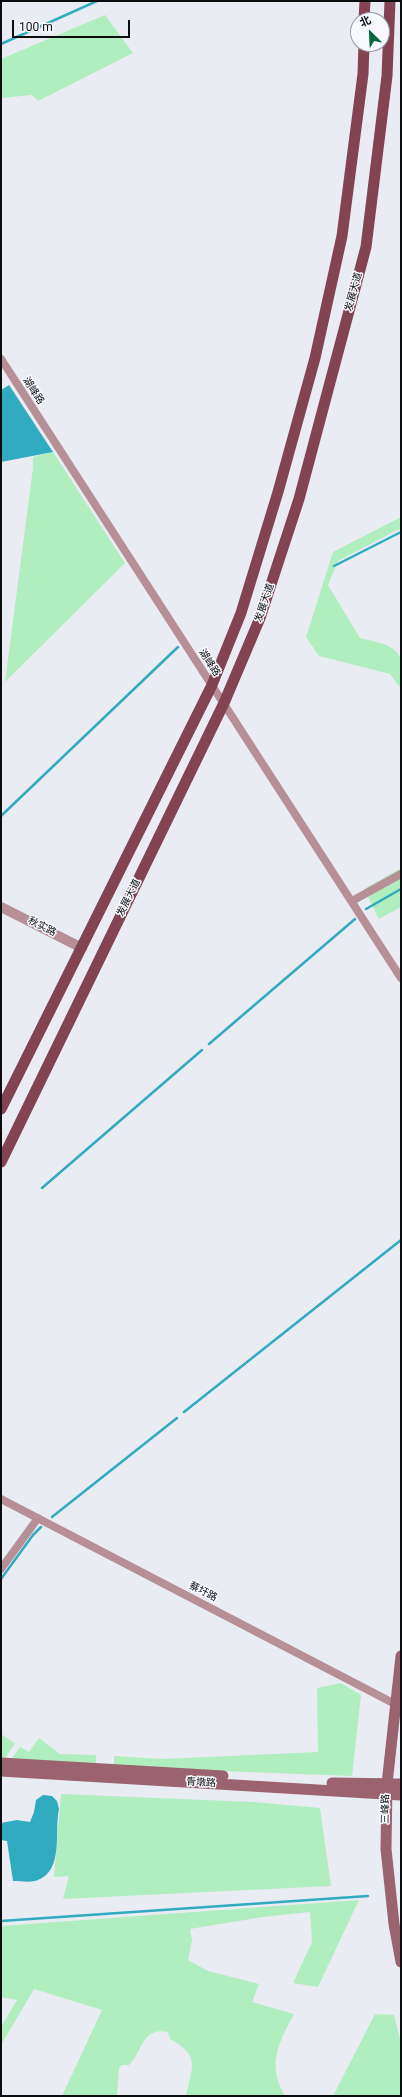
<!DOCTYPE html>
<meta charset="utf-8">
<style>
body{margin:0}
#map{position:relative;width:402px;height:2097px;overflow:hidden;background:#eaecf3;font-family:Roboto,"Noto Sans SC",sans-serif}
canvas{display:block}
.frame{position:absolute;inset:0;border:2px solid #0c0d0f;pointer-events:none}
.north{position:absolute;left:350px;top:12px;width:40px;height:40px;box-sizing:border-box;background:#f8f9fe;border:1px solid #9a9b9e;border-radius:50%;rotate:336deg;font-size:11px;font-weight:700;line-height:16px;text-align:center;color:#0c0d0f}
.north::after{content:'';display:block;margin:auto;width:14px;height:18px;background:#02683d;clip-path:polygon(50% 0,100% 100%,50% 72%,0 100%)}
.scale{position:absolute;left:12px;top:20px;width:118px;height:18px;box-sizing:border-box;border:2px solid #0c0d0f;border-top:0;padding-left:5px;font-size:12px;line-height:14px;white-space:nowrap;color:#0c0d0f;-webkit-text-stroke:3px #f8f9fe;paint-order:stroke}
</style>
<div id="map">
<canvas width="402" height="2097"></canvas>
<div class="frame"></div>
<div class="north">北</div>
<div class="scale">100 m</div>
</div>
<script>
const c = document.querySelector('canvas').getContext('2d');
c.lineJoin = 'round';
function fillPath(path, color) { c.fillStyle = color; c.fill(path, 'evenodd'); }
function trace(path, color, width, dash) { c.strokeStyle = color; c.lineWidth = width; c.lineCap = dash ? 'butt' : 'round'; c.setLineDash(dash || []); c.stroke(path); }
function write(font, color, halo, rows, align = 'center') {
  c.font = font + ' Roboto,"Noto Sans SC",sans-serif'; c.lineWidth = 3; c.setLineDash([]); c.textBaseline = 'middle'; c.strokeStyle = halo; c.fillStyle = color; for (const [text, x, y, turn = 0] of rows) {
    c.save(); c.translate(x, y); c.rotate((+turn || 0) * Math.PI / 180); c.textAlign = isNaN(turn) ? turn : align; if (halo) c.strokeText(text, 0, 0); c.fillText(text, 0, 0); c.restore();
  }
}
const green = new Path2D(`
 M105 15 133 53 38 101 32 95 1 98V59Z
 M53 452 125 563 5 682 33 468V457Z
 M401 517V528L338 561 328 585 360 638C372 641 395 644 400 657 402 665 401 680 401 689L390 674 319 656 306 637 333 552Z
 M401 868V907L379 919 364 889Z
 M341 1683 361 1695 352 1776 114 1767V1756L162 1759 318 1752 317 1688Z
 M1 1734 15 1743 4 1760H1Z
 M39 1738 60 1754 96 1755V1766L11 1760 20 1747 29 1752Z
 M61 1794 253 1802 320 1808 331 1886 63 1899 69 1876 54 1877Z
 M359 1900 318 1987 293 1983 312 1942 310 1912 263 1917 190 1929 192 1940 188 1960 208 1971 259 1984 252 2002 294 2014C279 2043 266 2064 285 2096H186C192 2066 201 2056 170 2039L168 2032C141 2027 143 2052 129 2065H122L119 2068 117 2096H62L102 2010 34 1989 1 2045V2027L17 2000 1 1997V1926Z
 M375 2014 394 2015 401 2043V2096H333Z`);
const water = new Path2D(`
 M9 385 53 452 1 462V390Z
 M43 1795 52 1796 57 1801 59 1809C54 1831 64 1870 38 1880 32 1883 20 1881 13 1881L7 1841 1 1840V1823L17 1820 30 1822 34 1812 36 1800Z`);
const stream = new Path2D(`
 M1 44 97 1
 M334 566 401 532
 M1 816 178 647
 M366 909 401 889
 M209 1044 355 919
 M42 1188 202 1050
 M184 1412 401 1240
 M52 1517 177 1418
 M1 1579 33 1535 41 1527
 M1 1921 368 1896`);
const minor = new Path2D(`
 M1 359 401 978
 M352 901 401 874
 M1 1499 395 1704
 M1 1569 38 1518`);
const tertiary = new Path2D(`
 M1 907 82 948`);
const secondary = new Path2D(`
 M401 1656 387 1784 386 1849 394 1924 401 1962
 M1 1763 223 1776
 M1 1771 401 1795
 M332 1783 401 1784`);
const primary = new Path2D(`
 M364 20 365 1
 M1 1109 212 685 241 613 278 492 315 358 342 236 363 74 364 44
 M1 1162 224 703 260 618 299 499 366 247 387 76 390 1`);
const streetNames = [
 ["发展大道",354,292,-75],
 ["湖峰路",33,391,57],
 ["发展大道",265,603,-71],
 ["湖峰路",209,663,57],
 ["发展大道",129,898,-64],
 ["秋实路",42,927,27],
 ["蔡圩路",203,1592,27],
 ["青墩路",201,1783,3],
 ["三峰路",386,1809,-89]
];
fillPath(green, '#b0eebf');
fillPath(water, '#30abc0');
trace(stream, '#30abc0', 2.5);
trace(minor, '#b79097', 8);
trace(tertiary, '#b79097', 10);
trace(secondary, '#9a636f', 11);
trace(primary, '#844353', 11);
write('10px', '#0c0d0f', '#f8f9fe', streetNames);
</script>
